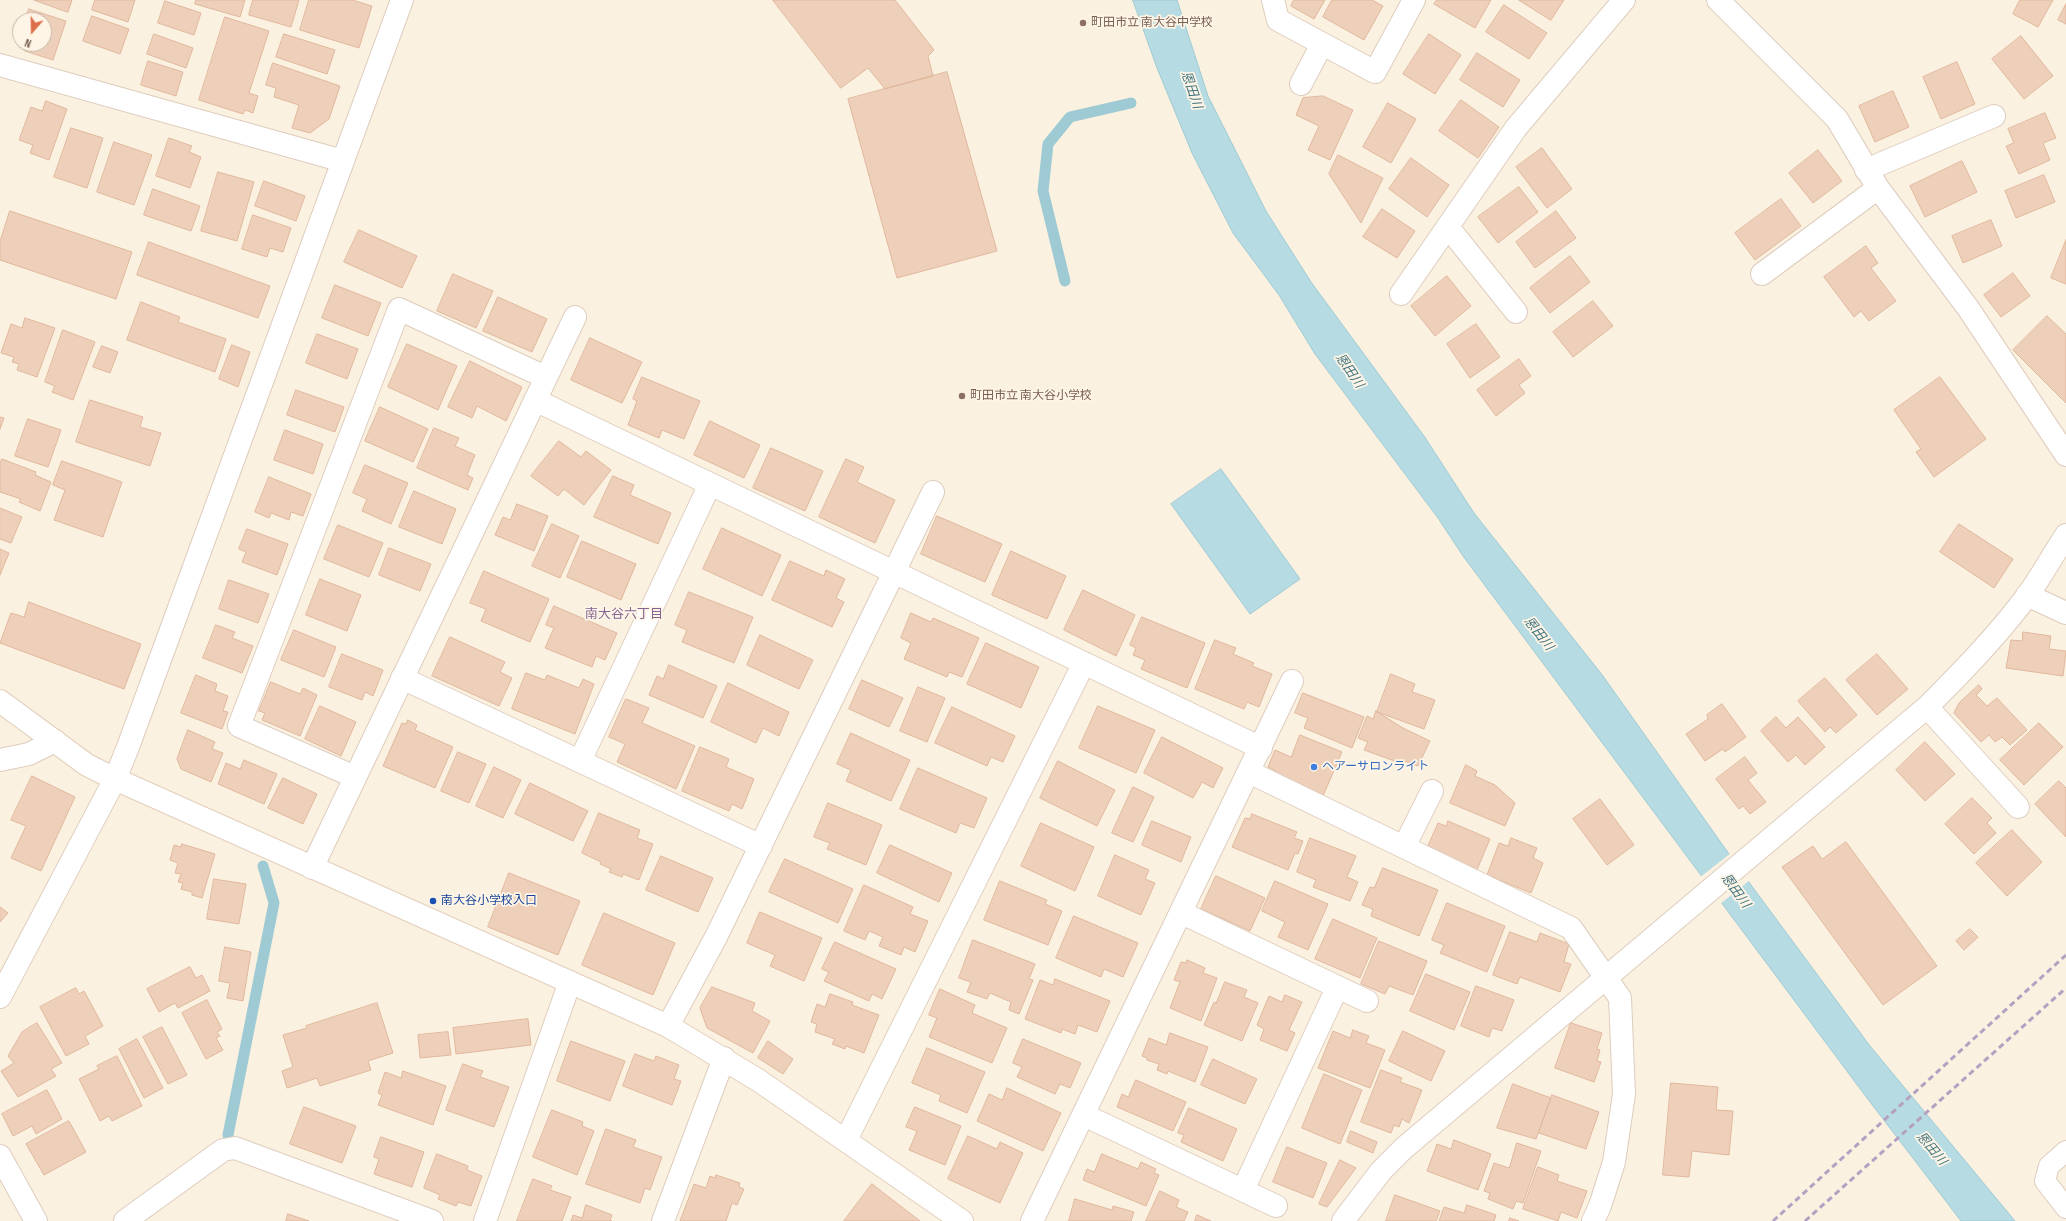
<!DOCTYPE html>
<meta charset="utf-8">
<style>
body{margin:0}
#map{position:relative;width:2066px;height:1221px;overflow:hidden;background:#fbf1e1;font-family:"Sofia Sans Condensed",sans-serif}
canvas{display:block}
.north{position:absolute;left:12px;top:12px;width:40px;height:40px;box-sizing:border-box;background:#fef5e7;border:1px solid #c5b6a8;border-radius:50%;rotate:200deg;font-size:11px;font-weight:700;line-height:16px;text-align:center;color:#70584a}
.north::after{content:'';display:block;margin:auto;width:14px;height:18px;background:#de6f4c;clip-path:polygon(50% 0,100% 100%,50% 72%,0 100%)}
</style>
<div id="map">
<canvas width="2066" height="1221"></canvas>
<div class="north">N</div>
</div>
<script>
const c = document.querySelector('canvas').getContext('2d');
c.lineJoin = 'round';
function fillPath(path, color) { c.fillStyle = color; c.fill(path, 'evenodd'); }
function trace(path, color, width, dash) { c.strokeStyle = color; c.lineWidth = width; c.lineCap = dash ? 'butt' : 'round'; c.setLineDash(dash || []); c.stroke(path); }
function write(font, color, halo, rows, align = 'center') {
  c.font = font + ' "Sofia Sans Condensed","Noto Sans JP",sans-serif'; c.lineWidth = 3.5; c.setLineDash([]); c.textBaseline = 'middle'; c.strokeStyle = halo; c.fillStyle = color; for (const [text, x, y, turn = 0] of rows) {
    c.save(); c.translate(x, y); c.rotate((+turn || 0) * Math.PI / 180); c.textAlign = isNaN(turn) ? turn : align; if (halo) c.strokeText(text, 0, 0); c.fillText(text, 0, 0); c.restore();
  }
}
const water = new Path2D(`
 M1133 0H1177L1208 96 1266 211 1311 282 1424 436 1474 513 1603 676 1751 885 1870 1046 2015 1221H1961L1867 1098 1463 556 1438 518 1315 354 1279 295 1233 233 1192 153 1157 68Z
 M1221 469 1300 579 1250 614 1171 504Z`);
const pier = new Path2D(`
 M1731 853 1750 880 1720 904 1699 878Z`);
const stream = new Path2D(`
 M1065 281 1043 191 1048 144 1070 117 1131 103
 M228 1135 274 903 263 866`);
const building = new Path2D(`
 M34 0H72L68 12Z
 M95 0H135L128 22 92 10Z
 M196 0H245L240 17 195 4Z
 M253 0H299L291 27 249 15Z
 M309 0H352L372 6 359 48 300 30Z
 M773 0H895L934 50 928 56 933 76 885 89 868 68 841 88Z
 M1294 0H1325L1314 19 1291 6Z
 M1332 0H1372L1383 6 1364 40 1323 17Z
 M1437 0H1491L1475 28 1434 4Z
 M1519 0H1564L1551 20Z
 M2020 0H2053L2038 27 2013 14Z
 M165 1 201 13 194 35 158 23Z
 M2066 4V24L2058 20Z
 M1504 5 1547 33 1529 59 1486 32Z
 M29 9 66 21 53 60 25 51 28 44H44V20H25Z
 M92 16 129 29 120 54 83 41Z
 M225 17 269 31 249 93 258 96 253 113 245 110 243 114 199 100Z
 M154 34 193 48 186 68 147 54Z
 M284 34 335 50 327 74 276 57Z
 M1429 34 1461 55 1435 94 1403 74Z
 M2021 36 2053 76 2024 99 1992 59Z
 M1477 53 1520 80 1503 107 1460 80Z
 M148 61 183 72 176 96 141 85Z
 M1957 62 1975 104 1941 119 1923 77Z
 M273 63 340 86 329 119 310 133 292 128 299 105 274 97 276 88 266 85Z
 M947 72 997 251 897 278 848 99Z
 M1893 91 1909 127 1875 142 1859 106Z
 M1323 96 1353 110 1330 160 1308 150 1319 126 1296 115 1303 98Z
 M1461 100 1499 127 1478 158 1439 131Z
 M46 101 67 109 49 160 30 153 33 145 19 140 31 107 42 111Z
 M1388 103 1416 119 1391 163 1363 147Z
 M2045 113 2056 138 2043 143 2050 160 2019 174 2006 146 2014 143 2008 129Z
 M71 128 103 138 87 188 54 177Z
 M169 138 192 146 189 152 201 157 190 188 156 176Z
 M114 142 152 155 134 205 97 192Z
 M1542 148 1572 189 1547 208 1516 167Z
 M1818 150 1842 181 1813 203 1789 173Z
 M1338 155 1383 178 1361 223 1329 174Z
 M1411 158 1449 185 1427 217 1389 189Z
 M1962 161 1977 192 1925 217 1910 186Z
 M218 172 254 182 237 241 201 231Z
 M2044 175 2055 202 2016 218 2005 191Z
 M264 181 305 196 296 221 255 206Z
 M1519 187 1538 212 1498 243 1478 217Z
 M153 189 200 206 191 231 144 215Z
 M1781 199 1801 226 1755 260 1735 233Z
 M1382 209 1415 231 1397 258 1363 237Z
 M10 211 132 252 116 299 0 260V242Z
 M1556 211 1576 238 1535 268 1516 242Z
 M253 215 291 228 283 252 270 248 267 257 242 249Z
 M1991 220 2002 246 1963 263 1952 236Z
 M359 230 417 256 402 288 344 262Z
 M2066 240V284L2051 278Z
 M149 242 270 286 258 318 137 275Z
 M1866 246 1878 263 1871 268 1896 301 1869 321 1861 311 1854 317 1824 277Z
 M1570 256 1590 282 1550 313 1530 288Z
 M2013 273 2030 296 2001 317 1984 295Z
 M453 274 493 291 476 328 437 311Z
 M1447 276 1471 306 1435 336 1411 306Z
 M335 285 381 303 368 336 322 318Z
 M498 297 547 319 532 352 483 331Z
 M1593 301 1613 326 1573 357 1553 332Z
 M141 302 180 317 178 322 226 339 215 372 127 340Z
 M2047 316 2066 334V403L2013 350Z
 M25 318 55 328 37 377 17 370 19 364 12 362 14 357 1 353 11 324 22 328Z
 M1476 324 1500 357 1470 378 1447 344Z
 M63 330 95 342 73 400 52 392 55 386 45 382Z
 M317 334 358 349 347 379 306 363Z
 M590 338 642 362 622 403 571 380Z
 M407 344 457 366 438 410 388 387Z
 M232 345 250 352 238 387 219 379Z
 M102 346 118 352 110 373 93 367Z
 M1519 359 1531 376 1519 385 1525 393 1496 416 1477 390Z
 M470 361 522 387 506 421 477 406 472 418 448 407Z
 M642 377 700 401 684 439 662 430 659 438 628 425 637 401 633 399Z
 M1940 377 1986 439 1934 477 1916 452 1921 449 1894 410Z
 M296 390 344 407 335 432 287 415Z
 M90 400 143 417 140 427 161 433 150 466 76 442Z
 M380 407 428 429 413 462 365 441Z
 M0 417 4 418 0 429Z
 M28 419 61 430 48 467 15 456Z
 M710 421 760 445 744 478 694 455Z
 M434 428 459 438 455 446 475 455 467 475 473 478 468 490 417 468Z
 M285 430 323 444 313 474 274 460Z
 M559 441 581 457 586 451 611 470 584 505 564 489 558 496 531 476Z
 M771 448 823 471 805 511 753 488Z
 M2 459 36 472 35 475 51 482 40 511 19 502 21 499 0 492V464Z
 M846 459 864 467 857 482 895 500 875 543 819 517Z
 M62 461 122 482 103 537 54 520 65 490 53 485Z
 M365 465 408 483 391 524 362 511 367 499 353 493Z
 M613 476 634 485 630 495 671 513 658 544 594 517Z
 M269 477 311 494 303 516 291 512 289 520 271 513 269 518 255 512Z
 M414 491 456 509 442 544 399 527Z
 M517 504 548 516 534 551 495 535 503 517 510 520Z
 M0 508 22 517 11 543 0 539Z
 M937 516 1002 544 985 582 921 554Z
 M552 524 579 536 560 578 532 566Z
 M1959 524 2013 559 1994 588 1940 552Z
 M338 525 383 543 369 577 324 559Z
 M722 528 781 555 762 596 703 569Z
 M247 529 288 544 277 575 242 562 246 552 239 549Z
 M582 541 636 564 621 600 567 577Z
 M389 548 431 564 420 591 379 575Z
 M0 549 9 553 0 575Z
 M1011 551 1066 576 1047 619 992 595Z
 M790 561 824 576 826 570 845 579 836 598 844 602 832 627 772 600Z
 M484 571 549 599 530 642 481 621 486 609 470 603Z
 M320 579 361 595 347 631 306 615Z
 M229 580 269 594 258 623 219 609Z
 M1083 590 1135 615 1116 656 1064 630Z
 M689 592 753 617 734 663 682 642 687 630 675 625Z
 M29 602 141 644 124 689 0 643 11 613 24 617Z
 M554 606 617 633 605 660 596 656 592 667 545 648 554 628 546 625Z
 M911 613 931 622 933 618 979 638 962 677 949 672 947 677 904 659 911 643 901 638Z
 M1142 617 1205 643 1187 688 1141 669 1145 660 1133 655 1136 648 1130 645Z
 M216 625 235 632 232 638 253 646 242 673 203 658Z
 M294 630 336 647 324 677 281 660Z
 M2023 632 2051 636 2049 649 2066 651 2063 676 2006 668 2011 640 2022 641Z
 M760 635 813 660 799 689 747 665Z
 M450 637 505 662 500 672 512 678 499 706 432 676Z
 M1215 640 1236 648 1233 654 1254 663 1252 666 1272 674 1259 707 1247 702 1244 709 1195 689Z
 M986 643 1039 667 1021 708 967 684Z
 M342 654 383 670 373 696 365 692 362 700 329 687Z
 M1877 654 1908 689 1877 715 1846 680Z
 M669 665 717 686 703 718 649 695 657 676 663 679Z
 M526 673 545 680 547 675 579 688 583 679 594 684 575 734 512 709Z
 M1391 674 1415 684 1412 692 1435 700 1424 729 1377 712Z
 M196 675 217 684 215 691 228 696 223 711 228 712 222 729 181 713Z
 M1825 678 1857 715 1836 733 1830 727 1825 732 1798 701Z
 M862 680 903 698 889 727 849 709Z
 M271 682 300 694 303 688 317 695 300 736 262 720 265 713 259 711Z
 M728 683 789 712 779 736 763 728 756 743 711 722Z
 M1979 685 1982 689 1976 695 1987 706 1997 698 2027 730 2010 745 2002 737 1995 742 1989 735 1981 742 1954 713 1959 703Z
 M918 687 945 698 927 742 900 731Z
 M1303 693 1364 717 1352 748 1304 728 1308 718 1295 713Z
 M626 699 649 708 642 723 695 746 676 789 617 762 625 744 609 737Z
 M1722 704 1746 737 1725 752 1723 749 1705 761 1686 734 1708 719 1707 715Z
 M320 706 356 722 341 756 305 739Z
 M1098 706 1155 730 1136 773 1079 748Z
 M952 707 1015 736 1003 762 991 757 987 766 935 743Z
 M1376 711 1403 728 1430 741 1418 766 1402 760 1400 763 1364 750 1368 742 1358 738 1367 716 1373 719Z
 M1776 717 1786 728 1798 717 1825 747 1805 765 1796 755 1788 762 1761 731Z
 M408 720 417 725 415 730 453 747 435 788 383 766 402 723 406 724Z
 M2039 723 2063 747 2024 785 2000 760Z
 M188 730 215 742 212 749 223 753 211 782 181 769 177 759Z
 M851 733 910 760 891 801 846 781 851 770 837 764Z
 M1300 735 1342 752 1323 796 1275 776 1276 771 1268 767 1275 750 1291 757Z
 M1162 737 1223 768 1213 788 1202 782 1193 798 1144 773Z
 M1925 742 1955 774 1925 801 1896 770Z
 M700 747 729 759 726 767 754 779 742 809 732 804 729 811 682 791Z
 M458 752 486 764 469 803 441 791Z
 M1745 757 1757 773 1748 780 1766 802 1750 814 1743 806 1739 809 1716 779Z
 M244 760 277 774 264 804 218 784 226 763 240 769Z
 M1058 761 1115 790 1097 826 1040 798Z
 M1466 765 1477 771 1475 776 1495 785 1515 803 1505 826 1450 803Z
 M494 767 521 780 503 818 476 806Z
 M918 768 987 798 974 828 960 823 956 833 900 809Z
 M32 776 75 797 41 871 11 858 26 826 11 820Z
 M283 778 317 794 303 824 268 808Z
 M2059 781 2066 788V837L2035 804Z
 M530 783 588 811 573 841 515 814Z
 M1133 787 1154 797 1133 842 1112 833Z
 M1972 798 1992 818 1987 823 1996 833 1974 854 1945 824Z
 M1600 799 1634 845 1607 865 1573 819Z
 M828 803 882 825 866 865 827 849 830 843 814 837Z
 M599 813 640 830 637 838 653 844 639 880 623 874 622 877 609 872 611 869 600 864 601 862 582 853Z
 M1252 814 1297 832 1294 838 1303 841 1298 854 1295 853 1288 870 1232 847 1245 818 1250 819Z
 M1152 821 1191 837 1181 862 1142 845Z
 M1448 821 1490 839 1476 872 1426 850 1438 823 1446 826Z
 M1041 823 1094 847 1075 891 1021 866Z
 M2012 830 2042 862 2007 896 1976 863Z
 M1310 838 1356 856 1347 877 1358 882 1350 901 1313 887 1316 880 1297 872Z
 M1511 838 1537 848 1533 858 1543 863 1531 893 1487 875 1499 843 1508 846Z
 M1846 842 1937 966 1883 1005 1782 867 1813 846 1822 859Z
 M182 844 215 854 202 898 192 895V892L181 889 183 883 178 882 181 874 175 873 178 863 170 860 174 845 181 847Z
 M890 845 952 873 939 902 877 873Z
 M1115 855 1149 870 1145 879 1155 883 1141 915 1098 896Z
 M661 856 713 878 698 912 646 890Z
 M785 859 853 889 838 923 769 892Z
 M1383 868 1438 890 1419 936 1371 916 1373 909 1362 905 1370 887 1374 888Z
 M509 873 580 901 558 955 488 927Z
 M1216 876 1265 898 1250 931 1201 909Z
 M214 879 246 884 239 924 207 919Z
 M1000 881 1047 900 1045 904 1062 911 1048 945 984 920Z
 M1275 881 1328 904 1308 950 1278 937 1285 922 1262 911Z
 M864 885 913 907 910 914 928 921 915 952 904 947 901 955 879 946 883 937 869 931 865 940 844 931Z
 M1447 903 1505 926 1487 972 1440 953 1444 945 1432 940Z
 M0 907 8 913 0 922Z
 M760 912 822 938 804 981 770 966 775 955 747 943Z
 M604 913 675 943 653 995 582 965Z
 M1074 916 1138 943 1123 977 1104 969 1101 977 1056 958Z
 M1333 919 1377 938 1360 978 1315 959Z
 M1970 929 1978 937 1964 950 1956 941Z
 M1510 932 1537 942 1540 933 1569 944 1564 962 1571 964 1560 992 1520 977 1517 984 1493 975Z
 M973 940 1035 964 1029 979 1033 980 1019 1014 1009 1010 1011 1002 990 993 987 999 967 992 971 982 959 978Z
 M1379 941 1427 961 1413 995 1389 986 1385 994 1361 984Z
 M835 942 896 969 882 999 872 994 869 1001 824 981 829 972 822 969Z
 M225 947 251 952 243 1001 227 998 230 983 219 981Z
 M1187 960 1205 968 1203 973 1217 978 1201 1021 1170 1008 1180 982 1174 980 1181 962 1186 963Z
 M190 967 196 978 202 975 210 991 178 1008 175 1003 159 1012 147 989Z
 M1426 974 1470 992 1454 1030 1410 1011Z
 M1055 979 1110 1001 1097 1032 1078 1025 1075 1034 1062 1029 1061 1033 1025 1019 1040 980 1053 985Z
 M1225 982 1247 990 1244 997 1258 1003 1242 1041 1204 1025 1214 1002 1216 1003Z
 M1476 986 1514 1000 1502 1031 1492 1028 1489 1037 1461 1026Z
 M712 987 755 1003 752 1011 770 1021 753 1053 707 1028 700 1008Z
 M76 988 79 994 84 991 103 1026 85 1036 89 1044 66 1056 40 1007Z
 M940 989 975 1005 972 1013 1007 1028 992 1063 929 1037 937 1018 929 1015Z
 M830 994 853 1002 852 1005 879 1015 864 1053 846 1046 845 1049 832 1044 835 1039 815 1032 817 1024 811 1022 817 1004 825 1007Z
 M1285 995 1302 1002 1289 1030 1295 1033 1287 1051 1260 1040 1264 1029 1257 1025 1269 996 1282 1002Z
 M207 1000 222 1029 217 1032 220 1036 216 1038 223 1050 206 1059 182 1013Z
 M377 1003 393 1053 368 1061 371 1070 320 1086 317 1078 287 1088 282 1071 293 1067 283 1035 307 1028 306 1026Z
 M528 1019 531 1045 456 1054 453 1028Z
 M37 1023 62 1063 51 1069 56 1076 18 1097 1 1071 14 1063 8 1056 22 1032Z
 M1571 1023 1602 1033 1597 1049 1600 1050 1597 1061 1601 1062 1594 1082 1555 1068Z
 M162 1027 187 1075 168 1084 143 1037Z
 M1353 1030 1369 1036 1366 1043 1385 1050 1370 1088 1318 1068 1333 1031 1350 1038Z
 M1403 1031 1445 1051 1431 1081 1389 1061Z
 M448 1032 451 1055 420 1058 418 1035Z
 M1170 1033 1208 1047 1195 1082 1168 1071 1167 1074 1157 1070 1159 1064 1147 1060V1058L1142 1056 1149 1038 1166 1045Z
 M137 1039 163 1088 144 1098 119 1049Z
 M1023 1039 1081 1063 1070 1088 1060 1084 1055 1094 1017 1077 1022 1067 1013 1063Z
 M571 1041 625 1061 610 1101 557 1081Z
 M768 1041 793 1059 783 1074 758 1058Z
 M927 1048 985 1072 967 1113 939 1101 941 1095 912 1083Z
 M635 1054 654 1061 656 1056 679 1065 674 1079 681 1081 672 1105 623 1086Z
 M117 1056 142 1106 112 1121 109 1116 100 1121 79 1079 99 1069 97 1066Z
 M1213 1059 1257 1079 1245 1104 1201 1085Z
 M463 1064 483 1071 480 1077 509 1087 494 1127 446 1110Z
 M1381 1070 1402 1078 1400 1082 1422 1090 1409 1123 1402 1119 1399 1127 1394 1125 1391 1133 1361 1122Z
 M403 1071 446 1086 433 1125 378 1105 382 1095 378 1093 385 1072 401 1078Z
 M1324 1074 1362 1090 1340 1144 1302 1128Z
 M1136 1080 1186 1102 1173 1131 1117 1107 1122 1094 1128 1097Z
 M1671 1083 1718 1087 1716 1110 1733 1111 1729 1155 1692 1151 1689 1177 1663 1175Z
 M1513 1084 1551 1098 1536 1139 1497 1128Z
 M1007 1088 1061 1113 1043 1151 977 1121 989 1094 1002 1100Z
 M47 1090 62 1119 36 1134 32 1126 13 1136 2 1114Z
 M1552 1095 1599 1112 1586 1149 1539 1133Z
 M304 1107 356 1126 342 1163 290 1144Z
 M915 1107 961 1126 945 1165 909 1150 917 1131 906 1127Z
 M1189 1108 1237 1129 1223 1161 1181 1142 1184 1135 1178 1133Z
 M552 1110 583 1122 582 1126 594 1131 577 1175 533 1157Z
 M69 1121 86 1152 44 1175 26 1144Z
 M606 1129 636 1140 633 1147 662 1157 650 1190 645 1188 640 1203 586 1184Z
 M1351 1131 1377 1142 1373 1153 1347 1142Z
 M968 1136 997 1149 1000 1142 1023 1153 1000 1203 948 1179Z
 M381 1137 424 1152 412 1187 374 1174 379 1159 374 1157Z
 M1454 1140 1491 1154 1478 1190 1427 1171 1437 1144 1451 1149Z
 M1517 1143 1541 1151 1523 1203 1516 1201 1513 1209 1488 1199 1490 1193 1484 1191 1494 1163 1509 1168Z
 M1287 1147 1327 1163 1313 1198 1273 1182Z
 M437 1154 468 1166 467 1170 482 1176 471 1206 458 1202 456 1206 438 1199 440 1195 424 1188Z
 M1102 1154 1138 1169 1141 1162 1156 1169 1154 1173 1159 1175 1146 1206 1083 1180 1087 1169 1094 1172Z
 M1340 1160 1356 1168 1327 1207 1319 1204Z
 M1538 1167 1559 1175 1557 1181 1587 1191 1577 1218 1561 1212 1558 1221 1523 1209Z
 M716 1175 740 1183 739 1187 744 1189 737 1205 732 1203 726 1221H680L694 1184 706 1188 710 1176 715 1178Z
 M533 1179 552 1186 550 1190 571 1197 562 1221H517Z
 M872 1184 920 1221H844Z
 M1160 1191 1179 1200 1176 1207 1188 1212 1184 1221H1146Z
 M1395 1195 1440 1211 1436 1221H1386Z
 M1075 1199 1112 1210 1113 1206 1134 1212 1131 1221H1069Z
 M586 1205 612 1215 610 1220 612 1221H571L573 1215 582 1218Z
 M1467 1205 1496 1215 1494 1221H1439L1444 1207 1464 1213Z
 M288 1214 309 1221H286Z
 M1197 1215 1211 1221H1195Z
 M1510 1218 1519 1221H1509Z`);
const lane = new Path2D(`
 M2066 1151 2049 1166 2045 1181 2066 1208`);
const street = new Path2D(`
 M1273 0 1278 20 1375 72 1414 0
 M1718 0 1837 119 1878 188 1968 308 2066 455
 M0 65 343 161
 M1301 84 1322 44
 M1866 170 1994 116
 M1448 227 1516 312
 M1762 274 1878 188
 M1401 294 1516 128 1624 0
 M535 400 1261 748
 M2027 595 2066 613
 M402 678 761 846
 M1927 707 2018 807
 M0 760 29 754 55 741
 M580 761 710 484
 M1249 772 1571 928 1620 998 1624 1094 1614 1162 1600 1206 1593 1221
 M355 777 239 726 399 309 545 377
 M1404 847 1432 791
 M312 868 575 317
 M1182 913 1367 1001
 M0 997 115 779 128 747 402 0
 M668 1026 716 937 933 492
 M1084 1115 1276 1206
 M846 1140 1084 663
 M0 1156 36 1221
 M1243 1190 1337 988
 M125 1221 223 1150 235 1148 432 1221
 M485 1221 570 982
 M663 1221 724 1058
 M1032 1221 1292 681
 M1343 1221 1381 1171 1404 1148 1927 707C1962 672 1997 636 2027 596 2041 577 2053 555 2066 535`);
const secondary = new Path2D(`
 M0 701 87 765 115 779 668 1026 758 1080 962 1221`);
const rail = new Path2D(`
 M1773 1221 2066 955
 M1805 1221 2066 988`);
const markers = [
 [1083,23,4,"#8d6e63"],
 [962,396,4,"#8d6e63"],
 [1314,767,4,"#3f7fe0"],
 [433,901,4,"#1a4fb4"]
];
const educationNames = [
 ["町田市立 南大谷中学校",1091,23],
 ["町田市立 南大谷小学校",970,396]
];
const shopNames = [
 ["ヘアーサロンライト",1322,767]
];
const transitNames = [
 ["南大谷小学校入口",441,901]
];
const waterNames = [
 ["恩田川",1191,90,71],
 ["恩田川",1349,371,55],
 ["恩田川",1538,634,52],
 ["恩田川",1735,891,54],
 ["恩田川",1931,1149,50]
];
const neighbourhoodNames = [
 ["南大谷六丁目",624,615]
];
fillPath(water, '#b7dbe2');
trace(water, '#9ecad4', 1);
fillPath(pier, '#fbf1e1');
trace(stream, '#9ecad4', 11);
fillPath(building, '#eed0ba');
trace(building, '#e0b79c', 1);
trace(lane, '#decdbe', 22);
trace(street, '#decdbe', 24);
trace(secondary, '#e3cfbc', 24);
trace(lane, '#fff', 20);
trace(street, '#fff', 22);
trace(secondary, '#fff', 22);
trace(rail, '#b4a1c2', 3, [6, 4]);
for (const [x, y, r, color] of markers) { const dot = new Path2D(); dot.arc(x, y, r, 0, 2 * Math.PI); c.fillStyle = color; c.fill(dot); trace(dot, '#fef5e7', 1.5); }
write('12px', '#785e54', '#fef5e7', educationNames, 'left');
write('12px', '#366cbe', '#fef5e7', shopNames, 'left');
write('12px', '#164399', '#fef5e7', transitNames, 'left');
write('italic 13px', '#457782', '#fef5e7', waterNames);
write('13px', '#846593', '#fef5e7', neighbourhoodNames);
</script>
